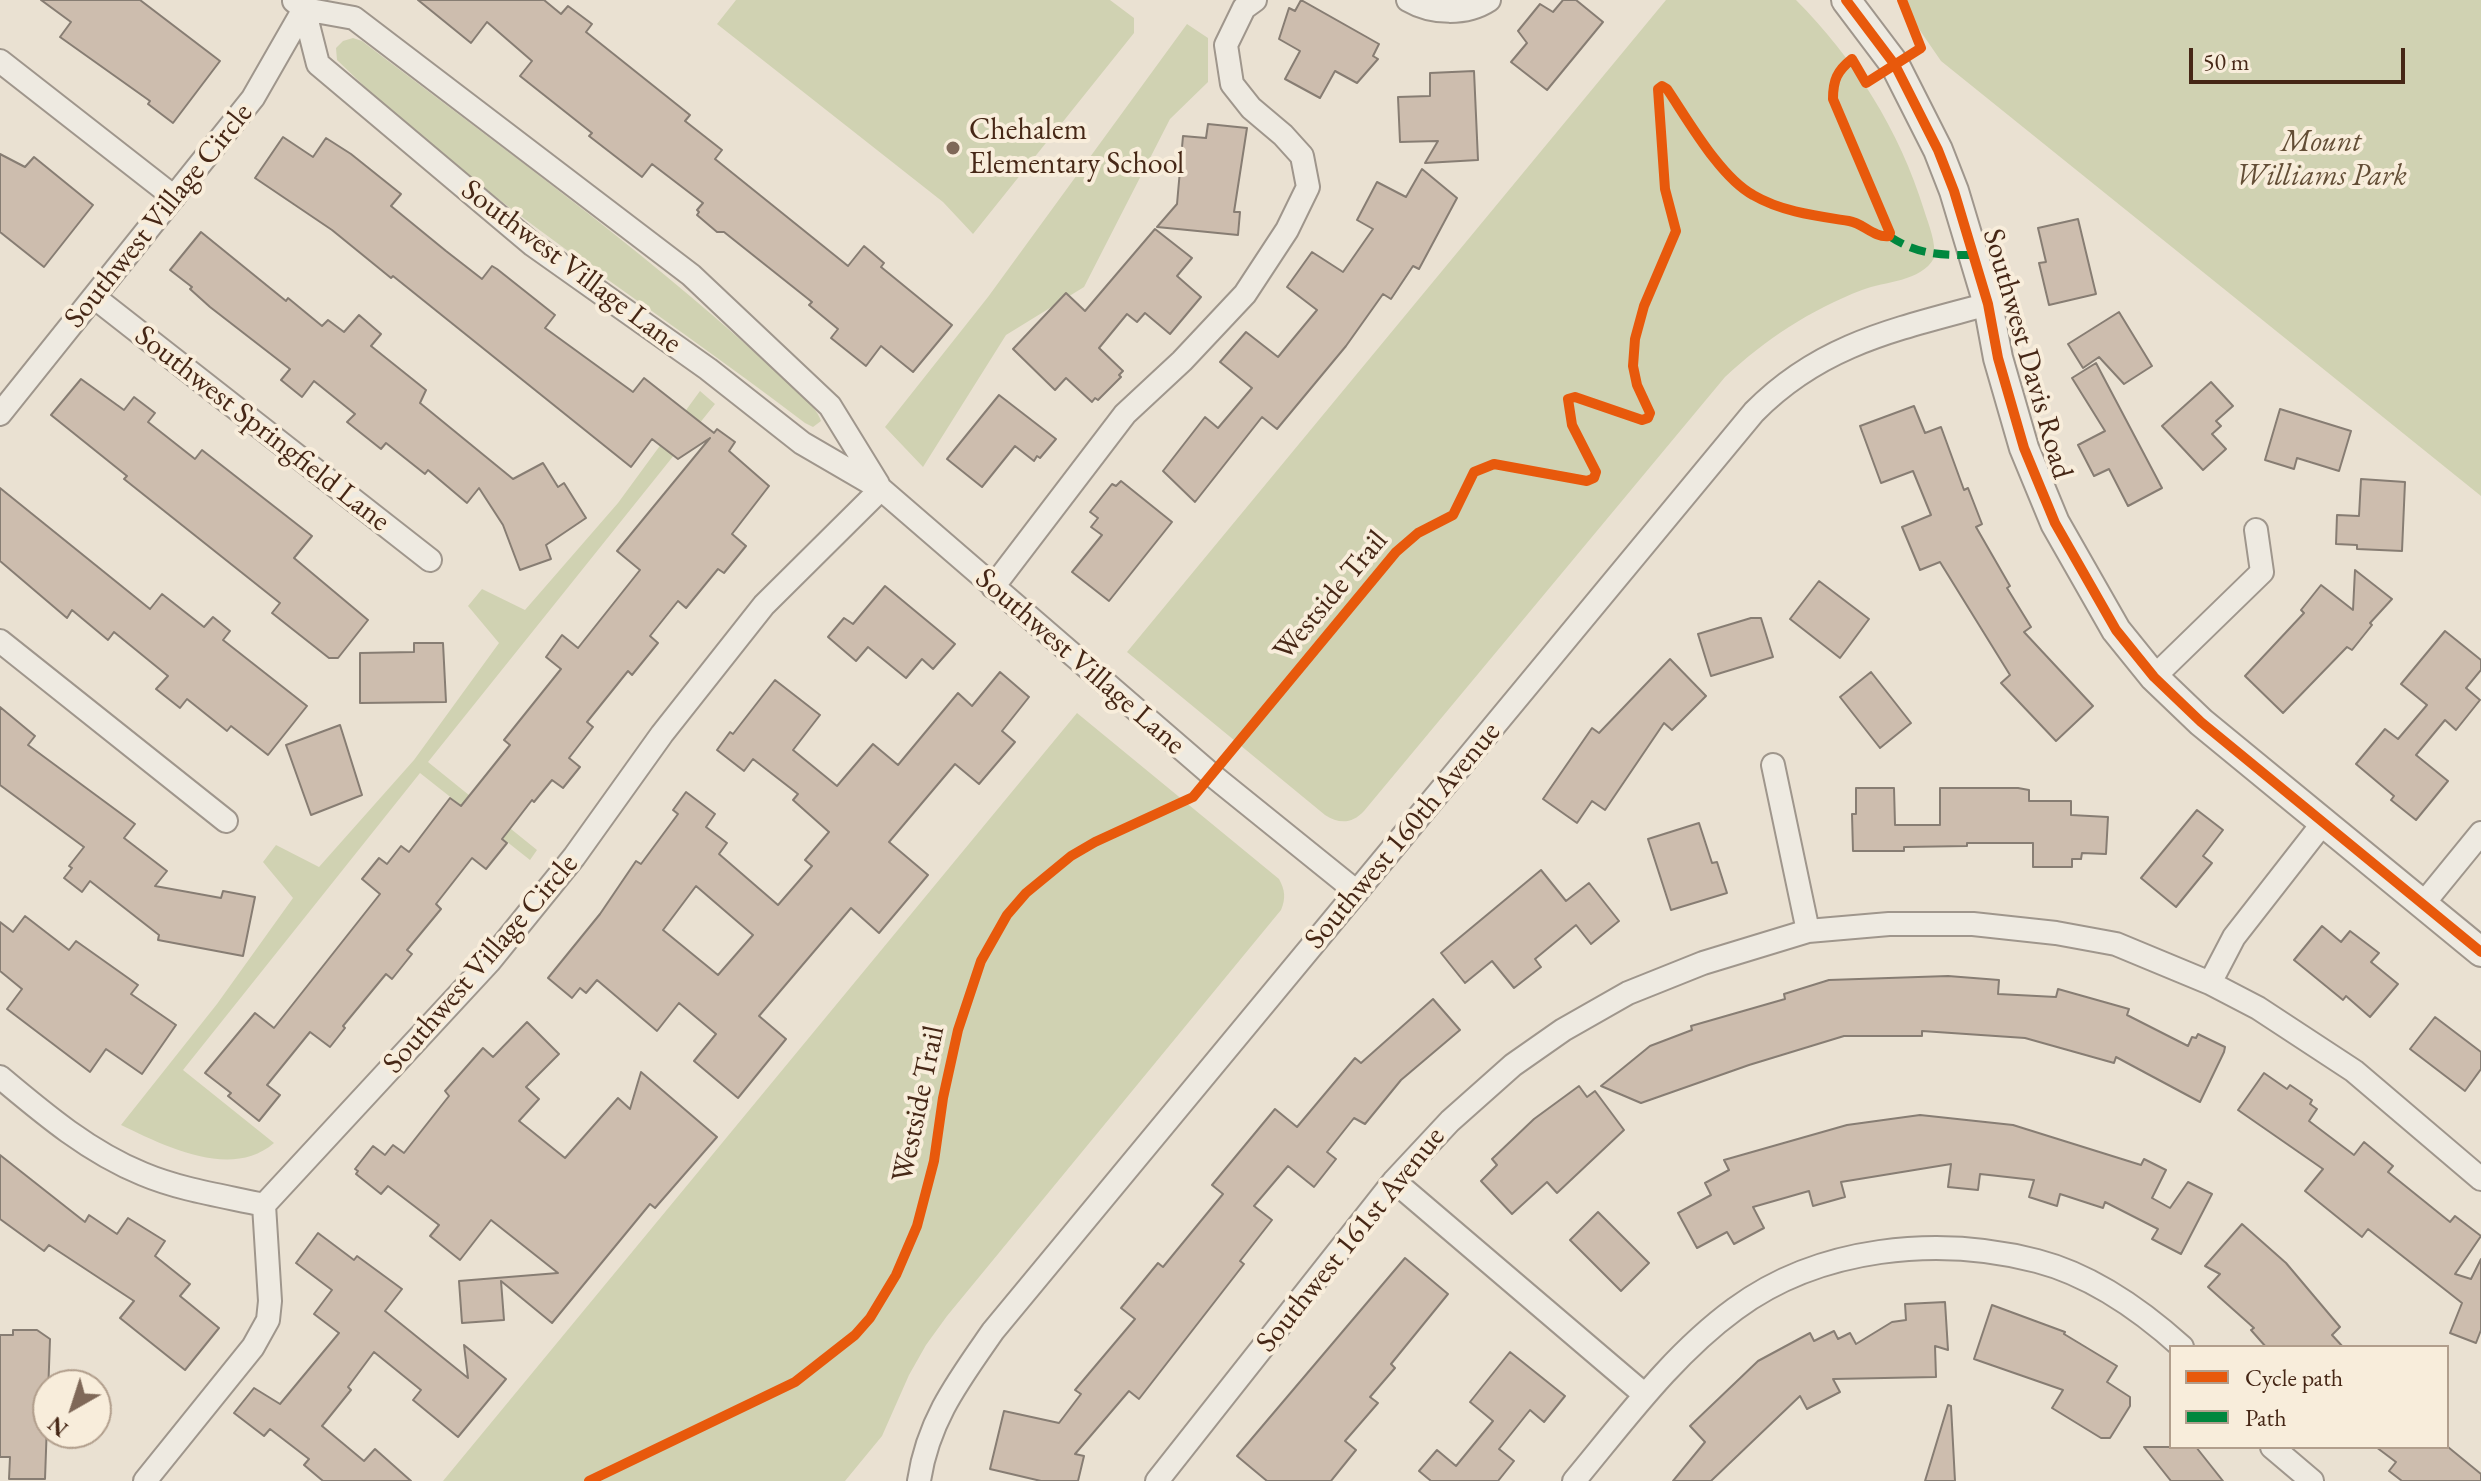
<!DOCTYPE html>
<style>
body{margin:0}
#map{position:relative;width:2481px;height:1481px;overflow:hidden;background:#eae1d2;font-family:"EB Garamond",serif}
canvas{display:block}
.legend{position:absolute;left:2169px;top:1345px;width:280px;height:104px;box-sizing:border-box;background:#f8eddb;border:2px solid #b19e8c;margin:0;padding:10px 14px;list-style:none;font-size:24px;color:#462716}
.legend li{display:flex;align-items:center;gap:16px;height:40px}
.legend b{width:40px;border:2px solid #b19e8c}
.north{position:absolute;left:32px;top:1369px;width:80px;height:80px;box-sizing:border-box;background:#f8eddb;border:2px solid #b19e8c;border-radius:50%;rotate:219deg;font-size:22px;font-weight:700;line-height:32px;text-align:center;color:#462716}
.north::after{content:'';display:block;margin:auto;width:28px;height:36px;background:#7f6858;clip-path:polygon(50% 0,100% 100%,50% 72%,0 100%)}
.scale{position:absolute;left:2189px;top:48px;width:216px;height:36px;box-sizing:border-box;border:4px solid #462716;border-top:0;padding-left:10px;font-size:24px;line-height:28px;white-space:nowrap;color:#462716;-webkit-text-stroke:6px #f8eddb;paint-order:stroke}
</style>
<div id="map">
<canvas width="2481" height="1481"></canvas>
<ul class="legend">
<li><b style="height:10px;background:#e8590c"></b>Cycle path</li>
<li><b style="height:10px;background:#00873e"></b>Path</li>
</ul>
<div class="north">N</div>
<div class="scale">50 m</div>
</div>
<script>
const c = document.querySelector('canvas').getContext('2d');
c.lineJoin = 'round';
function fillPath(path, color) { c.fillStyle = color; c.fill(path, 'evenodd'); }
function trace(path, color, width, dash) { c.strokeStyle = color; c.lineWidth = width; c.lineCap = dash ? 'butt' : 'round'; c.setLineDash(dash || []); c.stroke(path); }
function write(font, color, halo, rows, align = 'center') {
  c.font = font + ' "EB Garamond",serif'; c.lineWidth = 8; c.setLineDash([]); c.textBaseline = 'middle'; c.strokeStyle = halo; c.fillStyle = color; for (const [text, x, y, turn = 0] of rows) {
    c.save(); c.translate(x, y); c.rotate((+turn || 0) * Math.PI / 180); c.textAlign = isNaN(turn) ? turn : align; if (halo) c.strokeText(text, 0, 0); c.fillText(text, 0, 0); c.restore();
  }
}
const green = new Path2D(`
 M736 0H1110L1134 18V33L973 234 943 202 717 24Z
 M1666 0H1796C1854 58 1900 131 1924 210 1929 226 1936 241 1934 258 1921 282 1885 281 1862 290 1810 310 1766 339 1725 377L1364 811C1352 824 1339 824 1325 815L1127 652Z
 M1899 0H2481V496L1941 61Z
 M1187 24 1208 38V82L1170 119 1084 287 1006 335 923 467 885 427 988 297Z
 M353 38 362 41C498 145 637 245 763 360 778 374 816 403 821 421L813 427 805 423C649 303 478 200 337 60L336 48 343 41Z
 M700 391 715 404 428 762 537 850 530 860 420 773 183 1070 274 1143C231 1180 165 1146 121 1125L217 1004 293 898 263 862 276 845 319 867 414 760 499 643 468 606 482 589 525 610 618 503Z
 M1077 713 1279 879C1285 890 1286 898 1281 910L947 1316 926 1345 909 1375 882 1436 845 1481H443Z`);
const building = new Path2D(`
 M41 0H140L220 61 173 123 148 104 150 101 60 37 71 22Z
 M418 0H544L561 14 568 6 592 24 586 32 690 115 685 121 722 150 715 159 848 266 864 246 884 263 881 267 952 325 913 372 881 346 866 366 831 338 838 329 809 305 812 302 724 232H717L697 215 699 212 697 210 703 203 652 164 642 177 589 136 592 133 520 76 532 61 487 22 471 43Z
 M1301 0 1379 44 1373 56 1378 59 1357 83 1335 71 1320 98 1285 79 1300 51 1279 39 1289 8 1295 11Z
 M1563 0H1576L1603 22 1547 90 1511 62 1527 43 1518 31 1540 4 1553 12Z
 M1474 71 1478 160 1425 163 1438 141 1400 142 1398 97 1430 96V73Z
 M1208 124 1247 128 1234 212H1240L1238 235 1157 227 1177 204 1183 136 1206 138Z
 M283 137 313 157 326 138 351 154 401 194 391 206 446 251 482 279 492 266 497 269 555 315 545 328 633 392 644 378 714 433 717 429 735 442 729 451 769 486 732 534 746 546 724 573 718 569 686 608 678 601 650 636 658 643 632 675 628 671 587 722 593 727 569 758 580 767 563 788 552 780 534 802 532 800 502 839 507 843 486 869 472 858 436 904 441 909 407 950 412 954 392 979 386 974 343 1026 345 1028 330 1047 310 1032 267 1085 280 1095 259 1121 228 1096 231 1093 205 1073 255 1013 274 1028 380 894 362 879 379 858 387 864 401 846 409 852 450 798 461 806 510 745 504 740 561 669 546 657 562 635 578 648 640 570 617 551 710 438 678 459 652 439 631 467 393 276 391 278 332 230 255 178Z
 M0 154 25 167 34 157 93 205 44 267 0 232Z
 M1422 169 1457 198 1419 269 1413 266 1391 299 1383 294 1346 346 1277 429 1262 417 1195 502 1163 471 1205 417 1218 428 1252 388 1220 362 1246 332 1278 357 1317 310 1287 287 1312 252 1343 272 1373 229 1357 220 1377 182 1406 197Z
 M2078 219 2096 294 2049 305 2039 263 2046 262 2038 228Z
 M1155 229 1192 258 1177 276 1201 297 1170 334 1145 313 1137 322 1127 314 1099 348 1123 371 1119 375 1121 377 1098 400 1095 398 1092 402 1066 378 1055 390 1013 349 1066 293 1085 311Z
 M201 232 286 301 288 298 322 326 328 320 344 332 359 315 381 334 371 346 426 390 420 403 513 479 543 463 558 487 564 483 586 518 546 545 551 559 520 570 503 525 479 488 467 503 428 470 425 474 386 443 381 449 347 422 355 414 314 381 302 397 281 380 290 369 210 307 190 289 192 287 170 270Z
 M2119 312 2152 366 2124 384 2099 357 2083 368 2068 344Z
 M2096 363 2162 488 2128 506 2109 469 2094 476 2078 445 2105 431 2072 378Z
 M81 379 124 410 134 397 155 413 148 422 195 459 202 450 312 536 294 558 368 620 338 658H329L272 613 280 603 124 479 127 476 51 415Z
 M2211 382 2233 406 2216 421 2221 426 2212 434 2226 449 2203 470 2162 426Z
 M999 395 1056 439 1040 458 1037 456 1034 461 1015 446 982 487 947 459Z
 M1914 406 1925 433 1941 427 1964 490 1968 488 1982 524 1976 527 2010 586 2007 588 2031 627 2024 632 2093 706 2056 741 2001 683 2010 675 1940 562 1920 570 1902 527 1931 515 1913 471 1881 483 1860 426Z
 M2280 409 2351 431 2339 471 2297 458 2294 469 2265 460Z
 M2361 479 2405 482 2402 551 2357 549V545L2336 544 2337 515 2359 516Z
 M1121 481 1172 522 1109 601 1072 572 1102 535 1091 527 1098 518 1090 512 1112 484 1116 486Z
 M0 488 150 609 162 594 204 627 213 617 230 631 223 640 307 706 268 755 231 726 227 731 187 699 180 708 156 689 168 676 114 632 108 640 72 610 67 618 0 561Z
 M2355 570 2392 599 2370 623 2372 625 2352 650 2347 647 2283 713 2245 676 2304 613 2301 610 2321 585 2353 610Z
 M1819 581 1869 619 1840 658 1790 619Z
 M885 586 955 644 933 669 922 659 906 678 868 647 856 661 828 637 844 618 853 624Z
 M1751 618H1761L1773 657 1711 676 1698 634Z
 M2445 631 2481 660V670L2466 688 2480 700 2456 730 2445 720 2416 755 2448 781 2416 820 2391 800 2394 796 2356 764 2385 729 2398 739 2427 705 2401 684Z
 M414 643H443L446 702 360 703V653L414 652Z
 M1670 659 1706 696 1672 730 1664 723 1605 810 1592 801 1577 823 1543 799 1592 728 1599 733Z
 M1000 672 1029 697 1002 731 1015 742 979 784 955 764 889 842 928 875 879 933 851 908 759 1016 786 1039 738 1098 694 1061 716 1034 679 1003 657 1031 597 980 586 993 580 988 572 998 548 978 600 914 636 861 641 864 678 814 673 810 686 792 715 814 706 827 727 843 719 854 778 905 812 866 805 860 829 832 793 800 798 794 753 759 744 771 717 750 730 732 733 734 775 680 820 715 793 750 837 786 873 744 898 765 958 693 972 706ZM696 886 753 935 718 975 663 930Z
 M1871 672 1911 723 1880 748 1840 697Z
 M0 707 35 736 28 745 135 824 124 838 167 871 155 886 221 898 223 891 255 897 243 956 158 940 159 935 90 881 82 892 64 878 72 868 69 866 84 847 0 785Z
 M340 725 362 795 311 815 286 745Z
 M1856 788H1894L1895 825H1940V788H2018L2029 790V801H2071V815L2108 817 2106 854 2082 853 2081 859H2072V867H2033V843H1967V846L1904 847V851H1853L1852 814H1856Z
 M2197 810 2223 830 2203 856 2212 863 2176 907 2141 878Z
 M1699 823 1712 863 1717 862 1727 893 1671 910 1648 839Z
 M1541 870 1566 901 1589 883 1619 921 1591 944 1576 925 1535 959 1541 967 1514 988 1492 961 1465 983 1441 953Z
 M25 916 69 950 76 941 138 985 131 994 176 1025 142 1074 106 1049 90 1072 7 1009 22 989 0 971V922L13 932Z
 M2322 926 2341 942 2350 931 2379 953 2371 962 2398 984 2370 1017 2346 996 2343 1000 2294 960Z
 M1948 976 1999 980 1998 994 2056 997 2058 989 2129 1009 2127 1015 2188 1046 2192 1037 2196 1038 2198 1034 2225 1047 2224 1052 2200 1102 2116 1057 2114 1063 2025 1038 1922 1031V1036H1844L1749 1065 1641 1103 1601 1086 1650 1046 1692 1030 1691 1026 1785 999 1784 994 1829 980Z
 M1433 999 1460 1030 1401 1080 1365 1124 1354 1118 1327 1152 1336 1159 1314 1187 1288 1166 1254 1206 1272 1220 1240 1261 1244 1264 1139 1399 1129 1391 1075 1454 1084 1456 1078 1481H1041L990 1469 1004 1411 1059 1423 1081 1394 1075 1390 1135 1319 1121 1308 1158 1263 1163 1267 1223 1194 1212 1185 1275 1109 1297 1127 1355 1058 1361 1063Z
 M2435 1017 2481 1052V1069L2465 1091 2410 1049Z
 M527 1022 559 1054 526 1087 539 1099 519 1121 565 1158 618 1098 630 1109 641 1072 717 1137 655 1208 650 1204 552 1323 501 1281 504 1320 462 1323 459 1281 558 1273 491 1220 460 1260 430 1236 439 1225 388 1186 381 1194 356 1174 358 1171 355 1169 373 1146 385 1155 393 1145 404 1153 449 1096 445 1091 483 1048 493 1057Z
 M2264 1073 2287 1089 2290 1085 2312 1100 2310 1104 2317 1109 2309 1121 2354 1155 2364 1142 2393 1166 2388 1172 2450 1222 2455 1216 2481 1236 2455 1274 2471 1279 2481 1259V1330L2476 1343 2450 1333 2462 1303 2368 1229 2362 1237 2305 1191 2323 1169 2238 1110Z
 M1579 1086 1587 1097 1595 1091 1624 1130 1557 1193 1547 1182 1512 1214 1481 1181 1497 1165 1492 1159 1534 1119Z
 M1920 1115 2013 1125 2141 1165 2144 1159 2166 1170 2152 1198 2170 1208 2188 1182 2212 1194 2181 1254 2152 1239 2158 1229 2105 1202 2103 1208 2060 1194 2057 1206 2029 1197 2034 1180 1980 1174 1978 1190 1948 1187 1951 1164 1841 1182 1845 1197 1813 1206 1809 1191 1753 1207 1764 1228 1734 1244 1727 1232 1697 1248 1678 1213 1711 1195 1705 1183 1729 1170 1724 1160 1847 1125Z
 M0 1155 85 1222 89 1215 117 1234 128 1218 165 1241 155 1256 190 1284 180 1296 219 1328 185 1370 120 1318 134 1301 49 1245 44 1251 0 1219Z
 M1598 1212 1649 1263 1621 1291 1570 1240Z
 M2242 1224 2286 1263 2340 1327 2332 1335 2343 1347H2266L2251 1330 2254 1328 2208 1287 2220 1274 2205 1266Z
 M318 1233 354 1260 357 1256 402 1289 385 1311 468 1378 464 1345 506 1379 458 1437 413 1400 421 1390 374 1352 348 1387 351 1390 322 1426 364 1461 375 1449 411 1481H323L304 1465 309 1459 270 1429 264 1436 234 1413 254 1388 280 1404 339 1333 314 1314 332 1290 296 1263Z
 M1405 1258 1448 1294 1391 1364 1395 1368 1370 1397 1378 1403 1345 1441 1356 1450 1331 1481H1267L1237 1456Z
 M1945 1302 1948 1350 1935 1346 1936 1377 1833 1379 1840 1392 1807 1409 1800 1396 1711 1481H1673L1705 1442 1690 1426 1758 1361 1810 1333 1814 1341 1834 1331 1838 1339 1850 1333 1856 1344 1892 1322 1906 1320 1905 1304Z
 M1992 1305 2065 1332 2064 1334 2117 1366 2107 1382 2130 1397V1406L2110 1438H2101L2052 1408 2063 1390 1974 1359Z
 M13 1330H37L50 1339 45 1479H9L10 1457H0V1335H13Z
 M1510 1352 1565 1396 1544 1422 1530 1410 1499 1449 1514 1461 1498 1481H1431L1419 1471 1437 1450 1456 1466 1493 1421 1470 1402Z
 M1948 1405 1951 1406 1955 1481H1925Z
 M2144 1447H2196L2223 1481H2171Z
 M2376 1447H2448L2481 1474V1481H2402L2389 1471 2396 1462Z`);
const minor = new Path2D(`
 M1408 0C1432 14 1466 15 1489 0
 M294 1 304 9 354 18 691 275 830 406 878 484
 M304 9 318 64 533 245 708 369 802 443 881 489 1212 775 1357 892
 M0 61 174 197
 M94 297 430 560
 M0 414 253 98 304 9
 M993 587 1125 414 1182 361 1245 294 1287 230 1308 187 1302 156 1283 135 1251 108 1232 84 1226 45 1244 8 1255 0
 M0 641 226 821
 M2154 677 2262 572 2256 530
 M1773 765 1808 931
 M2423 904 2481 833
 M2210 983 2234 937 2323 823
 M0 1077C44 1114 89 1152 143 1174 181 1190 224 1196 264 1205L489 962 574 857 662 734 764 605 881 489
 M1394 1181 1645 1395
 M2272 1447 2312 1481
 M145 1481 253 1347 268 1320 270 1301 264 1205
 M919 1481C928 1420 959 1380 993 1331L1754 412C1822 343 1898 329 1988 304
 M1157 1481 1394 1181 1450 1121 1513 1065 1563 1030 1628 993 1703 963 1808 931 1889 924H1973L2056 933 2116 944 2210 983 2258 1008 2354 1071 2481 1179
 M1574 1481C1624 1421 1672 1355 1735 1309 1819 1247 1937 1235 2037 1261 2091 1275 2141 1310 2182 1347`);
const tertiary = new Path2D(`
 M1846 0 1895 65 1938 150 1954 191 1988 304 1998 358 2024 448 2055 523 2116 630 2154 677 2201 722 2481 952`);
const quiet = new Path2D(`
 M1889 236C1918 255 1940 255 1974 255`);
const cycleway = new Path2D(`
 M1846 0 1895 65 1938 150 1954 191 1988 304 1998 358 2024 448 2055 523 2116 630 2154 677 2201 722 2481 952
 M589 1481 795 1382 855 1335 870 1318 896 1275 917 1226 934 1161 943 1098 958 1030 981 961 1007 915 1026 893 1071 856 1095 842 1193 797 1396 552 1418 533 1453 515 1474 472 1494 464 1587 481 1594 478 1596 472 1572 425 1568 399 1575 397 1642 420 1648 418 1650 413 1637 385 1633 366 1635 339 1644 306 1676 231 1665 189 1658 89 1662 86 1667 89C1688 120 1720 177 1753 195 1782 212 1817 216 1849 221 1863 223 1874 238 1889 236L1890 233 1833 99C1833 80 1837 71 1852 59L1866 83 1921 48 1902 0`);
const markers = [
 [953,148,8,"#7f6858"]
];
const poiNames = [
 ["Chehalem",969,131],
 ["Elementary School",969,165]
];
const parkNames = [
 ["Mount",2321,143],
 ["Williams Park",2321,177]
];
const streetNames = [
 ["Southwest Village Circle",159,216,-51],
 ["Southwest Village Lane",571,267,37],
 ["Southwest Davis Road",2027,354,74],
 ["Southwest Springfield Lane",262,429,38],
 ["Westside Trail",1331,596,-50],
 ["Southwest Village Lane",1080,662,41],
 ["Southwest 160th Avenue",1403,836,-50],
 ["Southwest Village Circle",481,964,-49],
 ["Westside Trail",919,1104,-78],
 ["Southwest 161st Avenue",1351,1240,-51]
];
fillPath(green, '#d0d2b2');
fillPath(building, '#cdbdae');
trace(building, '#877d73', 2);
trace(minor, '#9f968c', 26);
trace(tertiary, '#9f968c', 32);
trace(minor, '#eeeae1', 22);
trace(tertiary, '#eeeae1', 28);
trace(quiet, '#00873e', 8, [16, 8]);
trace(cycleway, '#e8590c', 10);
for (const [x, y, r, color] of markers) { const dot = new Path2D(); dot.arc(x, y, r, 0, 2 * Math.PI); c.fillStyle = color; c.fill(dot); trace(dot, '#f8eddb', 3); }
write('30px', '#462716', '#f8eddb', poiNames, 'left');
write('italic 30px', '#634e36', '#f8eddb', parkNames);
write('30px', '#462716', '#f8eddb', streetNames);
</script>
